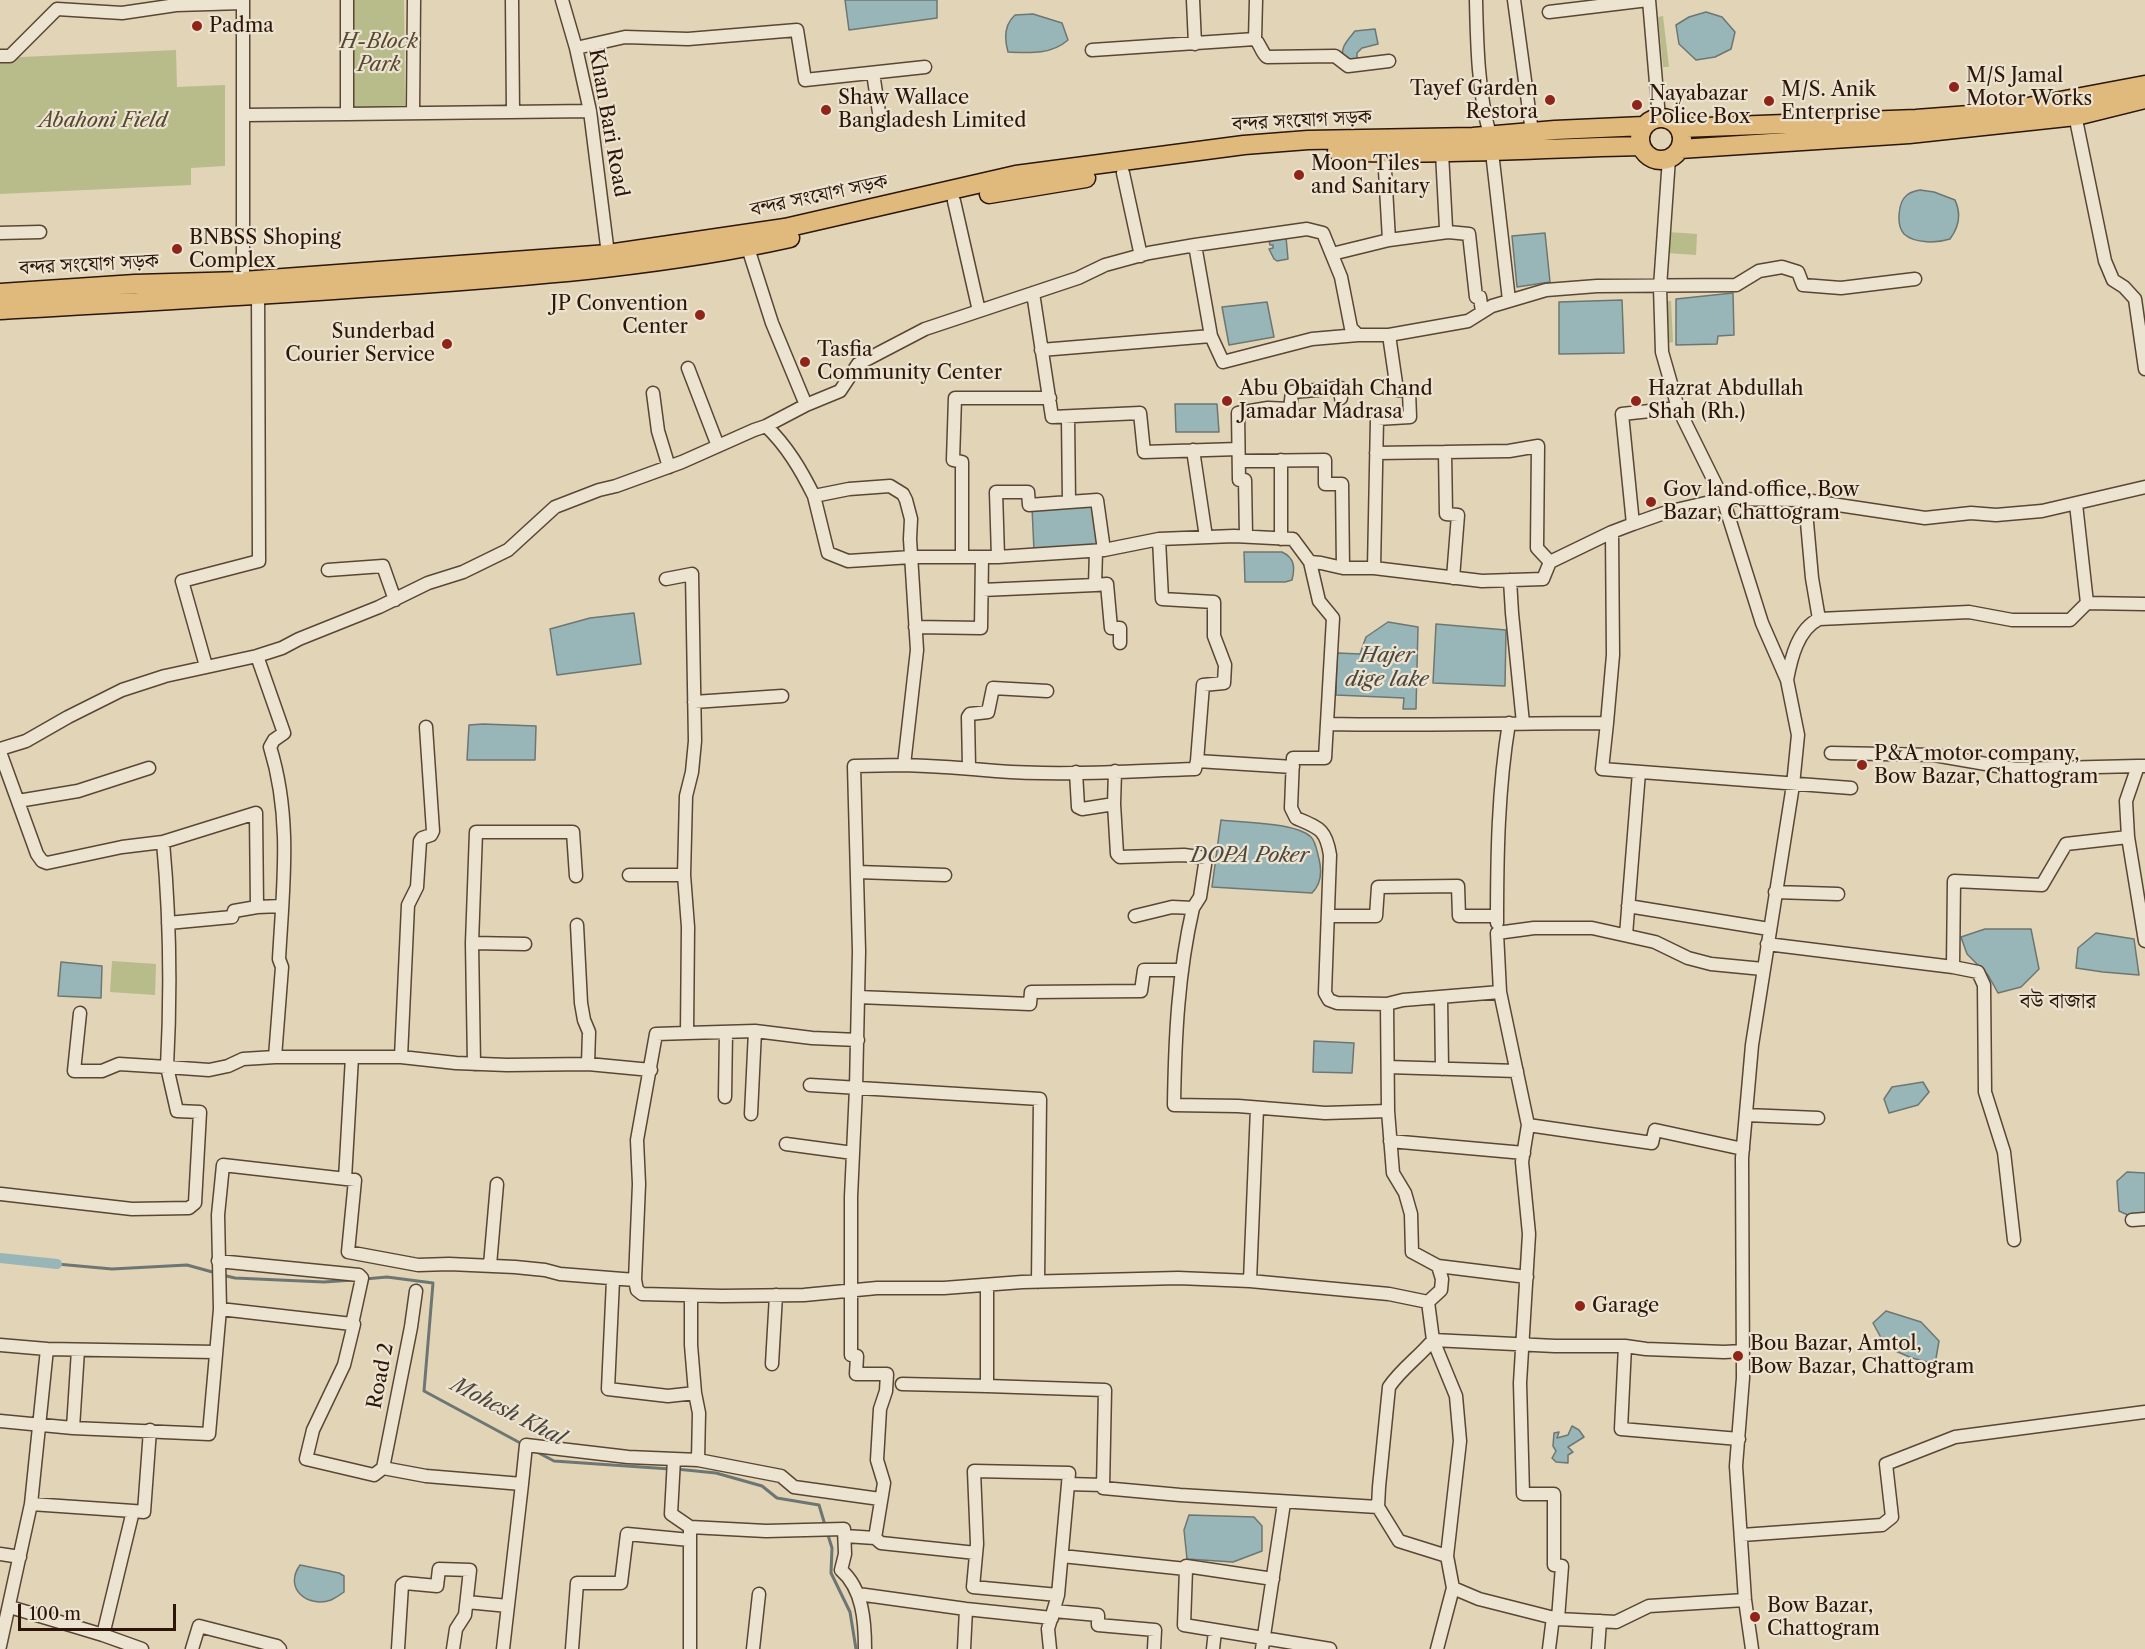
<!DOCTYPE html>
<meta charset="utf-8">
<style>
body{margin:0}
#map{position:relative;width:2145px;height:1649px;overflow:hidden;background:#e1d4b7;font-family:"Libre Caslon Text",serif}
canvas{display:block}
.scale{position:absolute;left:18px;top:1604px;width:158px;height:27px;box-sizing:border-box;border:3px solid #2d1609;border-top:0;padding-left:8px;font-size:18px;line-height:21px;white-space:nowrap;color:#2d1609;-webkit-text-stroke:4px #ece3d0;paint-order:stroke}
</style>
<div id="map">
<canvas width="2145" height="1649"></canvas>
<div class="scale">100 m</div>
</div>
<script>
const c = document.querySelector('canvas').getContext('2d');
c.lineJoin = 'round';
function fillPath(path, color) { c.fillStyle = color; c.fill(path, 'evenodd'); }
function trace(path, color, width, dash) { c.strokeStyle = color; c.lineWidth = width; c.lineCap = dash ? 'butt' : 'round'; c.setLineDash(dash || []); c.stroke(path); }
function write(font, color, halo, rows, align = 'center') {
  c.font = font + ' "Libre Caslon Text","Noto Serif Bengali",serif'; c.lineWidth = 4.5; c.setLineDash([]); c.textBaseline = 'middle'; c.strokeStyle = halo; c.fillStyle = color; for (const [text, x, y, turn = 0] of rows) {
    c.save(); c.translate(x, y); c.rotate((+turn || 0) * Math.PI / 180); c.textAlign = isNaN(turn) ? turn : align; if (halo) c.strokeText(text, 0, 0); c.fillText(text, 0, 0); c.restore();
  }
}
const green = new Path2D(`
 M353 0H404L405 107 354 108Z
 M1663 16 1669 67H1663L1658 17Z
 M176 50 177 87 225 85V166L191 168V185L0 194V58Z
 M1668 232 1697 234 1696 255 1667 253Z
 M1667 301H1671L1673 342 1669 343Z
 M112 961 156 964 155 995 110 992Z`);
const water = new Path2D(`
 M845 0H937V18L849 30Z
 M1706 12 1722 17 1735 32 1731 49 1715 57 1696 60 1679 44 1676 25 1689 17Z
 M1033 14 1062 23 1068 40C1051 55 1029 53 1008 52 1004 38 1004 25 1015 15Z
 M1375 29 1378 44 1362 48 1357 53V60H1344C1339 48 1347 41 1355 31Z
 M1920 190 1934 192 1955 200C1961 213 1959 227 1950 239 1938 243 1915 244 1904 234 1896 225 1898 202 1907 195 1910 192 1915 191 1920 190Z
 M1545 233 1550 282 1517 287 1512 236Z
 M1286 237 1288 259 1277 261 1274 259 1269 249 1273 248V245H1270L1269 241Z
 M1733 293 1734 335 1718 336 1717 344 1676 345V299Z
 M1622 300 1624 353 1559 354V302Z
 M1267 302 1274 337 1229 345 1222 307Z
 M1175 404H1217L1219 432H1176Z
 M1095 503 1099 546 1034 551 1032 507Z
 M1244 552H1282C1295 558 1295 568 1292 580L1285 582H1245Z
 M634 613 641 664 557 675 550 629 590 618Z
 M1388 622 1418 627 1416 709H1403L1404 698 1336 695 1337 653 1360 654 1366 637Z
 M1436 624 1506 630 1505 686 1433 683Z
 M483 724 536 726 535 760H467L469 725Z
 M1221 820C1243 823 1295 822 1311 837 1316 842 1317 852 1319 859 1322 871 1321 884 1312 893L1212 887Z
 M1985 929H2031L2039 969 2021 987 1998 993 1988 975 1967 954 1961 937Z
 M2096 933 2134 939 2139 975 2103 972 2076 968 2078 948Z
 M61 962 102 966 101 998 58 996Z
 M1314 1041 1354 1043 1352 1073 1313 1072Z
 M1923 1082 1929 1092 1918 1105 1889 1113 1884 1099 1892 1087Z
 M2127 1172 2145 1173V1214L2130 1216 2119 1211 2117 1181Z
 M1886 1311 1921 1322 1939 1341 1935 1364 1912 1358 1886 1347 1873 1323Z
 M1572 1426 1579 1430 1584 1437 1568 1447 1573 1452 1568 1455V1463L1556 1462 1552 1458 1556 1451 1553 1446 1554 1433 1559 1432 1557 1438 1568 1435Z
 M1189 1515 1254 1517 1262 1526V1551L1233 1562 1187 1559 1184 1530Z
 M300 1565 339 1573 344 1576V1592C340 1595 335 1598 331 1600 308 1608 283 1589 300 1565Z`);
const stream = new Path2D(`
 M57 1264 112 1269 187 1265 216 1273
 M222 1275 235 1278 324 1282 353 1280
 M365 1279 387 1277 433 1283 424 1391 524 1445
 M535 1451 554 1461 670 1469
 M676 1469 716 1473 762 1486 777 1498 819 1505 825 1525
 M827 1532 832 1548 831 1573 850 1612 856 1649`);
const canal = new Path2D(`
 M0 1258 57 1264`);
const minor = new Path2D(`
 M175 0 176 5 243 3
 M243 0V287
 M512 0 513 112
 M562 0 576 48 590 111 608 254
 M1193 0 1195 44
 M1256 0 1255 39C1261 45 1261 52 1267 57L1335 56 1348 66 1389 61
 M1476 0C1477 45 1478 92 1490 135
 M1514 0 1532 132
 M1649 0 1659 118
 M1549 12 1648 0
 M576 48 625 37 688 39 797 30 805 80 925 67
 M1092 50 1255 39
 M0 56H10L57 9 122 13 176 5
 M873 73 880 119
 M2074 110 2105 261 2113 280 2124 287 2135 299 2145 369
 M413 113 414 0
 M347 114 590 111
 M243 115 347 114V0
 M1492 152 1509 300
 M1384 153 1389 240
 M1442 153 1446 228 1448 232
 M1669 158 1660 287 1662 352 1678 408 1723 499 1762 623 1787 680 1798 735 1793 785 1752 1045 1742 1158 1743 1378 1736 1466 1745 1600 1752 1649
 M1123 173 1141 256
 M954 201 979 311
 M0 233 40 232
 M748 248 772 323 806 405
 M1332 254 1389 240 1448 232 1469 234 1476 297H1480L1482 312
 M1033 293 1052 417 1140 413 1144 452 1238 449
 M1211 336 1223 362 1312 339 1358 335
 M1041 350 1211 336 1195 245
 M688 368 718 446
 M653 393 658 431 669 467
 M1068 417 1069 502 1097 500 1104 550
 M766 426C787 446 801 470 814 496L849 489 890 486 903 494 906 500 911 519 910 539 917 650 904 765 854 766 859 951 856 1088 851 1197V1355L857 1356 856 1374H887L886 1391 880 1409 877 1460 884 1483 875 1538 845 1536
 M1193 450 1206 537
 M1376 453 1445 452
 M1239 461 1325 460V484H1342L1343 568
 M814 496 828 553 848 561 912 557H998L1104 550 1159 539 1234 536 1293 539 1310 562 1321 563 1343 568H1374L1482 581 1543 579 1550 562 1612 532 1633 524 1667 512 1723 499 1805 500 1925 518 1971 513 1996 515 2042 511 2145 487
 M1805 500 1812 578 1819 619
 M2076 504 2087 603
 M1633 524 1622 414 1678 408
 M1246 536 1245 480H1239L1238 413 1268 408 1290 409 1292 392 1341 388V398
 M1159 539 1162 599 1214 602V636L1225 665 1224 683 1203 685 1197 761 1293 767
 M1281 539V460
 M1096 551 1095 585 1107 584 1111 628H1120V643
 M962 557V462L953 460 955 398H1050
 M998 557 996 492H1028L1029 505 1069 502
 M1310 562 1319 601 1333 618 1325 758H1293L1291 808 1296 818C1319 828 1326 829 1330 855L1325 993 1329 1000 1337 1003 1387 1004 1403 1000 1500 992 1497 933 1534 928H1592L1655 942 1688 958 1711 964 1763 969
 M1374 568 1377 419 1410 417 1409 391 1397 390 1389 335
 M328 570 383 566 395 600
 M1453 578 1458 515 1446 514 1445 452 1509 451 1538 446 1537 548 1550 562
 M666 579 692 574 695 741 692 772 686 796 684 875
 M1510 580 1512 613 1523 723
 M982 590 1095 585
 M915 627 981 628 982 557
 M257 656 284 733 274 740 270 747C292 818 283 886 279 959L282 967 275 1057
 M206 666 182 581 259 561 258 289
 M1787 680C1791 658 1798 629 1819 619L1969 612 2012 620H2070L2087 603 2145 604
 M694 702 782 696
 M1607 723 1602 769 1851 788
 M1327 724C1420 726 1514 723 1607 723L1613 655 1612 532
 M0 749 26 741 68 717 122 690 165 676 257 656 282 648 299 639 379 607 428 583 463 572 508 550 555 507 599 490 616 486 682 462 754 430 766 426 806 405 840 391 858 364 925 329 1078 278 1105 265 1149 253 1195 245 1307 229 1323 233 1341 277 1351 328 1358 335H1389L1468 321 1492 306 1546 290 1597 286 1736 285 1759 271 1782 267 1798 272 1803 285 1841 288 1915 279
 M0 752 37 854 42 861 47 863 122 847 163 842C170 917 171 992 167 1067L209 1070 228 1066 243 1059 275 1057H401L456 1063 507 1065 588 1064 651 1070
 M1831 753 1934 755 2015 769 2138 766
 M904 765C935 766 965 768 996 771 1062 776 1129 771 1195 769L1197 761
 M969 767 968 717 970 714 988 712 993 688 1047 691
 M1076 772 1078 807 1082 809 1114 804 1117 854 1120 857 1184 855 1206 858 1200 897 1193 908
 M18 801 78 791 149 768
 M1114 804 1115 771
 M2128 837 2145 941
 M163 842 256 813 257 907 282 906
 M858 872 945 875
 M629 875H684L688 927 687 1033 755 1031 812 1038 858 1040
 M1775 892 1838 894
 M1628 906 1769 929
 M1135 916 1172 907 1193 908C1178 973 1175 1038 1174 1105L1238 1106 1325 1113 1388 1111
 M1329 916H1376L1378 887 1458 886 1459 916H1497
 M168 923 232 917 234 911 257 907
 M1497 923C1497 856 1498 789 1509 723
 M577 925 581 1003 584 1020 589 1032 588 1064
 M1626 935 1639 772
 M472 943 525 944
 M1767 944 1953 967 1978 972 1984 985 1985 1092 2004 1152 2014 1240
 M1953 967 1954 881 2042 885 2066 844 2128 837 2126 801 2138 766H2145
 M1500 992 1528 1125 1522 1162 1529 1234 1520 1383 1523 1494H1554V1565L1562 1566 1558 1619
 M858 997 1030 1004 1031 992 1141 991 1144 970H1182
 M1441 997 1442 1069
 M1387 1004 1388 1111 1393 1173 1405 1193 1411 1214 1412 1252 1438 1266 1442 1279 1441 1290 1428 1302
 M687 1033 656 1034 637 1140 639 1184 635 1280 637 1290 642 1294 722 1296 804 1295 877 1288H944L1022 1282 1178 1278 1250 1281 1389 1294 1428 1302 1433 1340 1555 1346H1625L1646 1349 1724 1352 1743 1351
 M401 1057 408 905 417 887 420 841 422 838 431 835 433 831 426 727
 M474 1064 472 943 476 832H573L576 876
 M1388 1067 1517 1071
 M810 1085 1040 1099 1038 1282
 M725 1097 726 1032
 M751 1114 755 1031
 M1746 1115 1818 1118
 M1528 1125 1652 1143 1655 1130 1743 1149
 M1390 1141 1524 1153
 M786 1144 853 1153
 M345 1179 352 1057
 M1 1194 132 1209 189 1208 195 1203 200 1112 177 1111 167 1067 119 1064 102 1071H74L80 1013
 M2132 1220 2145 1219
 M218 1261 359 1275 362 1278 352 1324 220 1309
 M490 1265 497 1184
 M1438 1266 1527 1277
 M613 1280 608 1389 668 1396 695 1393
 M1250 1281 1257 1108
 M987 1285V1386L1105 1390 1103 1488 1180 1495 1378 1507
 M691 1296V1345L695 1393 699 1413 698 1460 781 1476 794 1487 880 1499
 M352 1324H354L344 1365 313 1430 306 1459 374 1475 383 1468 426 1476 522 1484 526 1445 628 1457 698 1460
 M0 1345 47 1349 31 1504 0 1646
 M1625 1346 1621 1429 1739 1439
 M47 1349 215 1352
 M772 1364 776 1295
 M902 1384 987 1386
 M0 1421 73 1428 209 1434 220 1309 218 1215 223 1165 355 1180 348 1252 418 1265 449 1264 515 1267 545 1270 560 1274 635 1280
 M73 1428 78 1350
 M674 1459 671 1514 690 1527
 M383 1468 411 1327 416 1291
 M1068 1484 1103 1485
 M31 1504 133 1511
 M1742 1535 1882 1525 1892 1517 1886 1464 1955 1437 2145 1412
 M875 1538 881 1543 976 1553
 M0 1554 20 1557
 M1062 1556 1186 1569 1184 1625 1330 1649
 M1186 1569V1566L1273 1579
 M1453 1588 1479 1599 1558 1619 1616 1622 1649 1606 1745 1600
 M858 1594 966 1609 1052 1618
 M467 1602 508 1606
 M10 1607 103 1635
 M1054 1611 1098 1615V1625L1155 1630 1154 1649
 M142 1649 103 1635 133 1511 144 1512 150 1430
 M192 1649 199 1626 277 1646 280 1649
 M398 1649 402 1585 405 1583 437 1586 439 1569 470 1570 465 1615 456 1629 453 1649
 M503 1649 522 1484
 M572 1649 577 1583H621L627 1534 690 1540
 M690 1649V1527L766 1531 844 1529 845 1554 841 1570C863 1589 865 1622 865 1649
 M753 1649 759 1594
 M964 1649 966 1609
 M1050 1649 1048 1629 1058 1595 1069 1473 974 1471 977 1544 973 1587 1058 1595
 M1213 1649 1215 1631
 M1262 1649 1284 1503
 M1437 1649 1453 1588 1447 1556 1460 1441 1456 1396 1433 1340C1419 1357 1401 1369 1389 1387L1379 1487 1378 1507 1399 1541 1447 1556
 M1549 1649 1553 1617
 M1598 1649 1600 1621`);
const highway = new Path2D(`
 M1640 139a21 21 0 1 1 42 0a21 21 0 1 1-42 0Z
 M1680 128 1916 119 1996 113 2145 85
 M1680 149 1909 134 2076 116 2145 99
 M1337 151C1439 156 1540 148 1641 146
 M989 194 1086 178
 M0 293 135 284 243 281 608 254 785 228 1016 175 1244 145 1308 140 1473 137 1555 130 1644 126
 M0 310C140 302 281 294 421 284 544 275 669 265 790 238`);
const markers = [
 [197,26,6,"#8f2418"],
 [1954,87,6,"#8f2418"],
 [1550,100,6,"#8f2418"],
 [1769,101,6,"#8f2418"],
 [1637,105,6,"#8f2418"],
 [826,110,6,"#8f2418"],
 [1299,175,6,"#8f2418"],
 [177,249,6,"#8f2418"],
 [700,315,6,"#8f2418"],
 [447,344,6,"#8f2418"],
 [805,362,6,"#8f2418"],
 [1227,401,6,"#8f2418"],
 [1636,401,6,"#8f2418"],
 [1651,502,6,"#8f2418"],
 [1862,765,6,"#8f2418"],
 [1580,1306,6,"#8f2418"],
 [1738,1356,6,"#8f2418"],
 [1755,1617,6,"#8f2418"]
];
const poiNames = [
 ["Padma",209,26],
 ["M/S Jamal",1966,76],
 ["Motor Works",1966,99],
 ["Tayef Garden",1538,89,"right"],
 ["Restora",1538,112,"right"],
 ["M/S. Anik",1781,90],
 ["Enterprise",1781,113],
 ["Nayabazar",1649,94],
 ["Police Box",1649,117],
 ["Shaw Wallace",838,98],
 ["Bangladesh Limited",838,121],
 ["Moon Tiles",1311,164],
 ["and Sanitary",1311,187],
 ["BNBSS Shoping",189,238],
 ["Complex",189,261],
 ["JP Convention",688,304,"right"],
 ["Center",688,327,"right"],
 ["Sunderbad",435,332,"right"],
 ["Courier Service",435,355,"right"],
 ["Tasfia",817,350],
 ["Community Center",817,373],
 ["Abu Obaidah Chand",1239,389],
 ["Jamadar Madrasa",1239,412],
 ["Hazrat Abdullah",1648,389],
 ["Shah (Rh.)",1648,412],
 ["Gov land office, Bow",1663,490],
 ["Bazar, Chattogram",1663,513],
 ["P&A motor company,",1874,754],
 ["Bow Bazar, Chattogram",1874,777],
 ["Garage",1592,1306],
 ["Bou Bazar, Amtol,",1750,1344],
 ["Bow Bazar, Chattogram",1750,1367],
 ["Bow Bazar,",1767,1606],
 ["Chattogram",1767,1629]
];
const parkNames = [
 ["H-Block",379,42],
 ["Park",379,65],
 ["Abahoni Field",103,121]
];
const streetNames = [
 ["বন্দর সংযোগ সড়ক",1302,121,-3],
 ["Khan Bari Road",608,123,80],
 ["বন্দর সংযোগ সড়ক",819,196,-12],
 ["বন্দর সংযোগ সড়ক",89,265,-3],
 ["Road 2",381,1376,-79]
];
const waterNames = [
 ["Hajer",1387,656],
 ["dige lake",1387,680],
 ["DOPA Poker",1250,856],
 ["Mohesh Khal",508,1412,27]
];
const neighbourhoodNames = [
 ["বউ বাজার",2058,1002]
];
fillPath(green, '#b8bb8a');
fillPath(water, '#98b6b8');
trace(water, '#6d7672', 1.5);
trace(stream, '#6d7672', 3);
trace(canal, '#98b6b8', 10);
trace(minor, '#5a4634', 15);
trace(highway, '#2d1609', 21);
trace(minor, '#ece3d0', 12);
trace(highway, '#e0ba7c', 18);
for (const [x, y, r, color] of markers) { const dot = new Path2D(); dot.arc(x, y, r, 0, 2 * Math.PI); c.fillStyle = color; c.fill(dot); trace(dot, '#ece3d0', 2); }
write('20px', '#2d1609', '#ece3d0', poiNames, 'left');
write('italic 20px', '#574830', '#ece3d0', parkNames);
write('20px', '#2d1609', '#ece3d0', streetNames);
write('italic 21px', '#4d463e', '#ece3d0', waterNames);
write('21px', '#2d1609', '#ece3d0', neighbourhoodNames);
</script>
